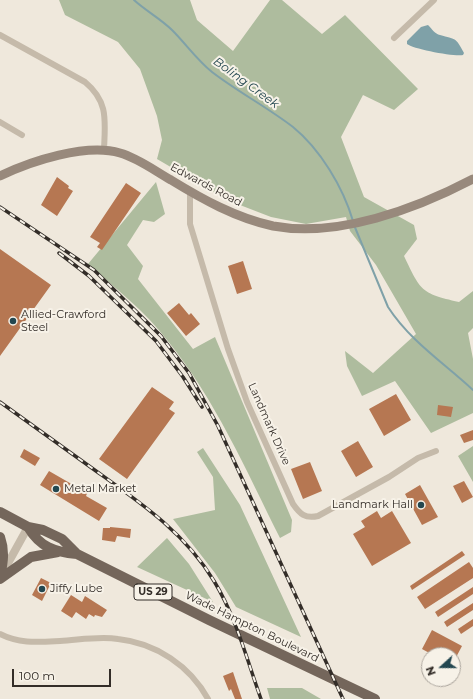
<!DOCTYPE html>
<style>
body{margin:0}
#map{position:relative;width:473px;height:699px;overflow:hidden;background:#efe8dc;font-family:Montserrat,sans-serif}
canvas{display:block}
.north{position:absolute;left:421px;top:647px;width:40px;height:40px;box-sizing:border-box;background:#f7f2e8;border:1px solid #a9a39b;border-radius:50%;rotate:249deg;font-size:11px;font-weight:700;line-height:16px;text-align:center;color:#332d28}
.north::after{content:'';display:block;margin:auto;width:14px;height:18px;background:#234750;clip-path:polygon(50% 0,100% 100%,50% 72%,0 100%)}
.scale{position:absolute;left:12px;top:669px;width:99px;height:18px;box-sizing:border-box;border:2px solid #332d28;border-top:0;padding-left:5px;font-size:12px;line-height:14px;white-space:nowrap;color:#332d28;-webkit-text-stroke:3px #f7f2e8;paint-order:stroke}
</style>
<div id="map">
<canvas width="473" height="699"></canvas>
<div class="north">N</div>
<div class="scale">100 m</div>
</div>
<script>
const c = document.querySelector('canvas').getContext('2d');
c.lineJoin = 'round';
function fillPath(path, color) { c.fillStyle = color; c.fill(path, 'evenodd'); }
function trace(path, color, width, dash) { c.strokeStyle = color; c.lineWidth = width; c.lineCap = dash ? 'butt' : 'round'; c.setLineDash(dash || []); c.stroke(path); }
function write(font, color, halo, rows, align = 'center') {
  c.font = font + ' Montserrat,sans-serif'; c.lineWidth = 4; c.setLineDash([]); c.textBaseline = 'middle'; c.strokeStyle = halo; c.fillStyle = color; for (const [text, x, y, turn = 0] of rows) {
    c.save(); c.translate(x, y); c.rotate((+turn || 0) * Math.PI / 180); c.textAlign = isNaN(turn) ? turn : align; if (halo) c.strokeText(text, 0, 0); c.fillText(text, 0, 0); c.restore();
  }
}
const green = new Path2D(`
 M59 0H190L197 20 233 51 270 0H282L322 34 345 15 418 89 394 110 363 95 341 137 364 197 414 225 417 239 404 256C421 291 420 293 459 302L473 291V328L468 333 473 359V413L431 433 395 381 362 396 347 366 345 351 373 373 416 334 376 265 350 231 346 217 306 224 271 217 227 200 157 159 162 140 157 116 140 69 118 42 65 15Z
 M156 182 165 214 154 222 143 220 127 245 143 266 138 279 193 349 215 337 292 520 291 532 280 538C246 470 215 399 167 340 145 311 115 288 88 264Z
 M473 446V482L458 456Z
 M203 448 240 505 301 637 236 607 215 573 173 519 215 510 213 477 197 452Z
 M167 538 189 564 213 602 137 567Z
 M267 688H302L321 699H270Z`);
const water = new Path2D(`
 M428 25C432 29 435 34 440 35 456 40 455 36 464 53L463 55C455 57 413 49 407 44V41L421 27Z`);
const stream = new Path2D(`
 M134 0C146 11 161 19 172 30 186 44 197 60 212 72 238 92 267 107 293 127 320 149 343 187 353 221
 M354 225 388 307C410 341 444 363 473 390`);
const building = new Path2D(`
 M57 177 69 186 68 188 73 191 57 216 41 205Z
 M126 183 141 193 102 250 97 247 100 243 90 237Z
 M0 249 51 285 0 356Z
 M243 261 252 289 237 294 228 266Z
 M179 303 189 315 191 313 200 324 186 336 167 313Z
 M152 387 174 402 169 409 175 413 127 479 99 459Z
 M396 394 411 420 384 436 369 409Z
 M438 405 453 407 451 417 437 415Z
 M473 430V440L464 443 460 435Z
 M358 441 373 467 356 477 341 451Z
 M24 449 40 458 35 466 20 457Z
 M310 462 322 491 303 499 291 469Z
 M49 471 75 486 74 488 76 489 78 485 88 491 86 496 107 508 99 521 40 485Z
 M464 481 473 497 462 503 453 486Z
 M420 485 438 517 422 525 405 494Z
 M377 511 381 518 392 511 411 543 372 566 353 534 365 527 361 521Z
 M110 527 131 529 130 538 117 536 115 542 102 540 103 528H110Z
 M462 551 465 555 412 590 410 586Z
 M469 562 473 568V578L425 609 417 597Z
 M41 578 51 583 42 601 32 595Z
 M473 587V594L438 617 435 612Z
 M71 595 82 602 85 596 107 610 102 617 95 615 94 617 89 614 86 619 76 612 72 618 61 611Z
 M473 603V610L447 627 444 622Z
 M473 619V626L461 634 458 629Z
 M432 630 462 646 453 663V655H433L422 649Z
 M233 672 242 699H235L231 689 229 691 223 676Z`);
const minor = new Path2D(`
 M0 35 85 82C109 102 105 121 104 150
 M394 38 434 0
 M0 122 22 135
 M190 192V224L228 349 247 402 293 504C300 514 305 519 318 516L389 477 418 458 436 451
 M0 634C19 644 39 642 60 641 79 640 99 636 118 639 156 643 190 666 208 699`);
const tertiary = new Path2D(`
 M2 574 28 527`);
const secondary = new Path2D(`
 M0 176C31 161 86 143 120 153 138 158 155 171 171 180 202 199 236 218 273 226 338 238 416 209 473 179`);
const primary = new Path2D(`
 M0 512 28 527 43 530 62 539 77 554 209 620 375 699
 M28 527C40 547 54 552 77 554
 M0 537C5 551 3 563 0 577
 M0 579 31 557 58 552`);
const rail = new Path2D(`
 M0 207 94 270 161 336 189 373 218 426 343 699
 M59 253 89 276 156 341 183 377 202 407
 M0 402C32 425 64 448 96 471 141 503 185 533 214 581 236 617 247 660 261 699`);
const markers = [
 [13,321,4,"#234750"],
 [56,489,4,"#234750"],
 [421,505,4,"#234750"],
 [42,589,4,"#234750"]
];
const shields = [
 [153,592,38]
];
const shieldNames = [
 ["US 29",153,592]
];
const streetNames = [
 ["Edwards Road",206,185,28],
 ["Landmark Drive",269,424,66],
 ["Wade Hampton Boulevard",252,627,26]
];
const poiNames = [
 ["Allied-Crawford",21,315],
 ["Steel",21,328],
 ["Metal Market",64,489],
 ["Landmark Hall",413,505,"right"],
 ["Jiffy Lube",50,589]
];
const waterNames = [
 ["Boling Creek",246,83,36]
];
fillPath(green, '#aebc9e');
fillPath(water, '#7fa1a8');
trace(stream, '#7fa1a8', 2);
fillPath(building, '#b67752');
trace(minor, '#c5baaa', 6);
trace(tertiary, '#c5baaa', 8);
trace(secondary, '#98897c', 9);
trace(primary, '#74665b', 10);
trace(rail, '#332d28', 3.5);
trace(rail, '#f7f2e8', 2, [6]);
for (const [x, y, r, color] of markers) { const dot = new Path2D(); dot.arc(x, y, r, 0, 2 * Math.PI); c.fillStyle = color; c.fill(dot); trace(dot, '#f7f2e8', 1.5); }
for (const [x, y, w] of shields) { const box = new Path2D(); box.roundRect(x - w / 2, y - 8, w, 16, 3); c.fillStyle = '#f7f2e8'; c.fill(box); trace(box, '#332d28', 1); }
write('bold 10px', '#332d28', null, shieldNames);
write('11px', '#332d28', '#f7f2e8', streetNames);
write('11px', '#332d28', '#f7f2e8', poiNames, 'left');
write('italic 12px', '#234750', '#f7f2e8', waterNames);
</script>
